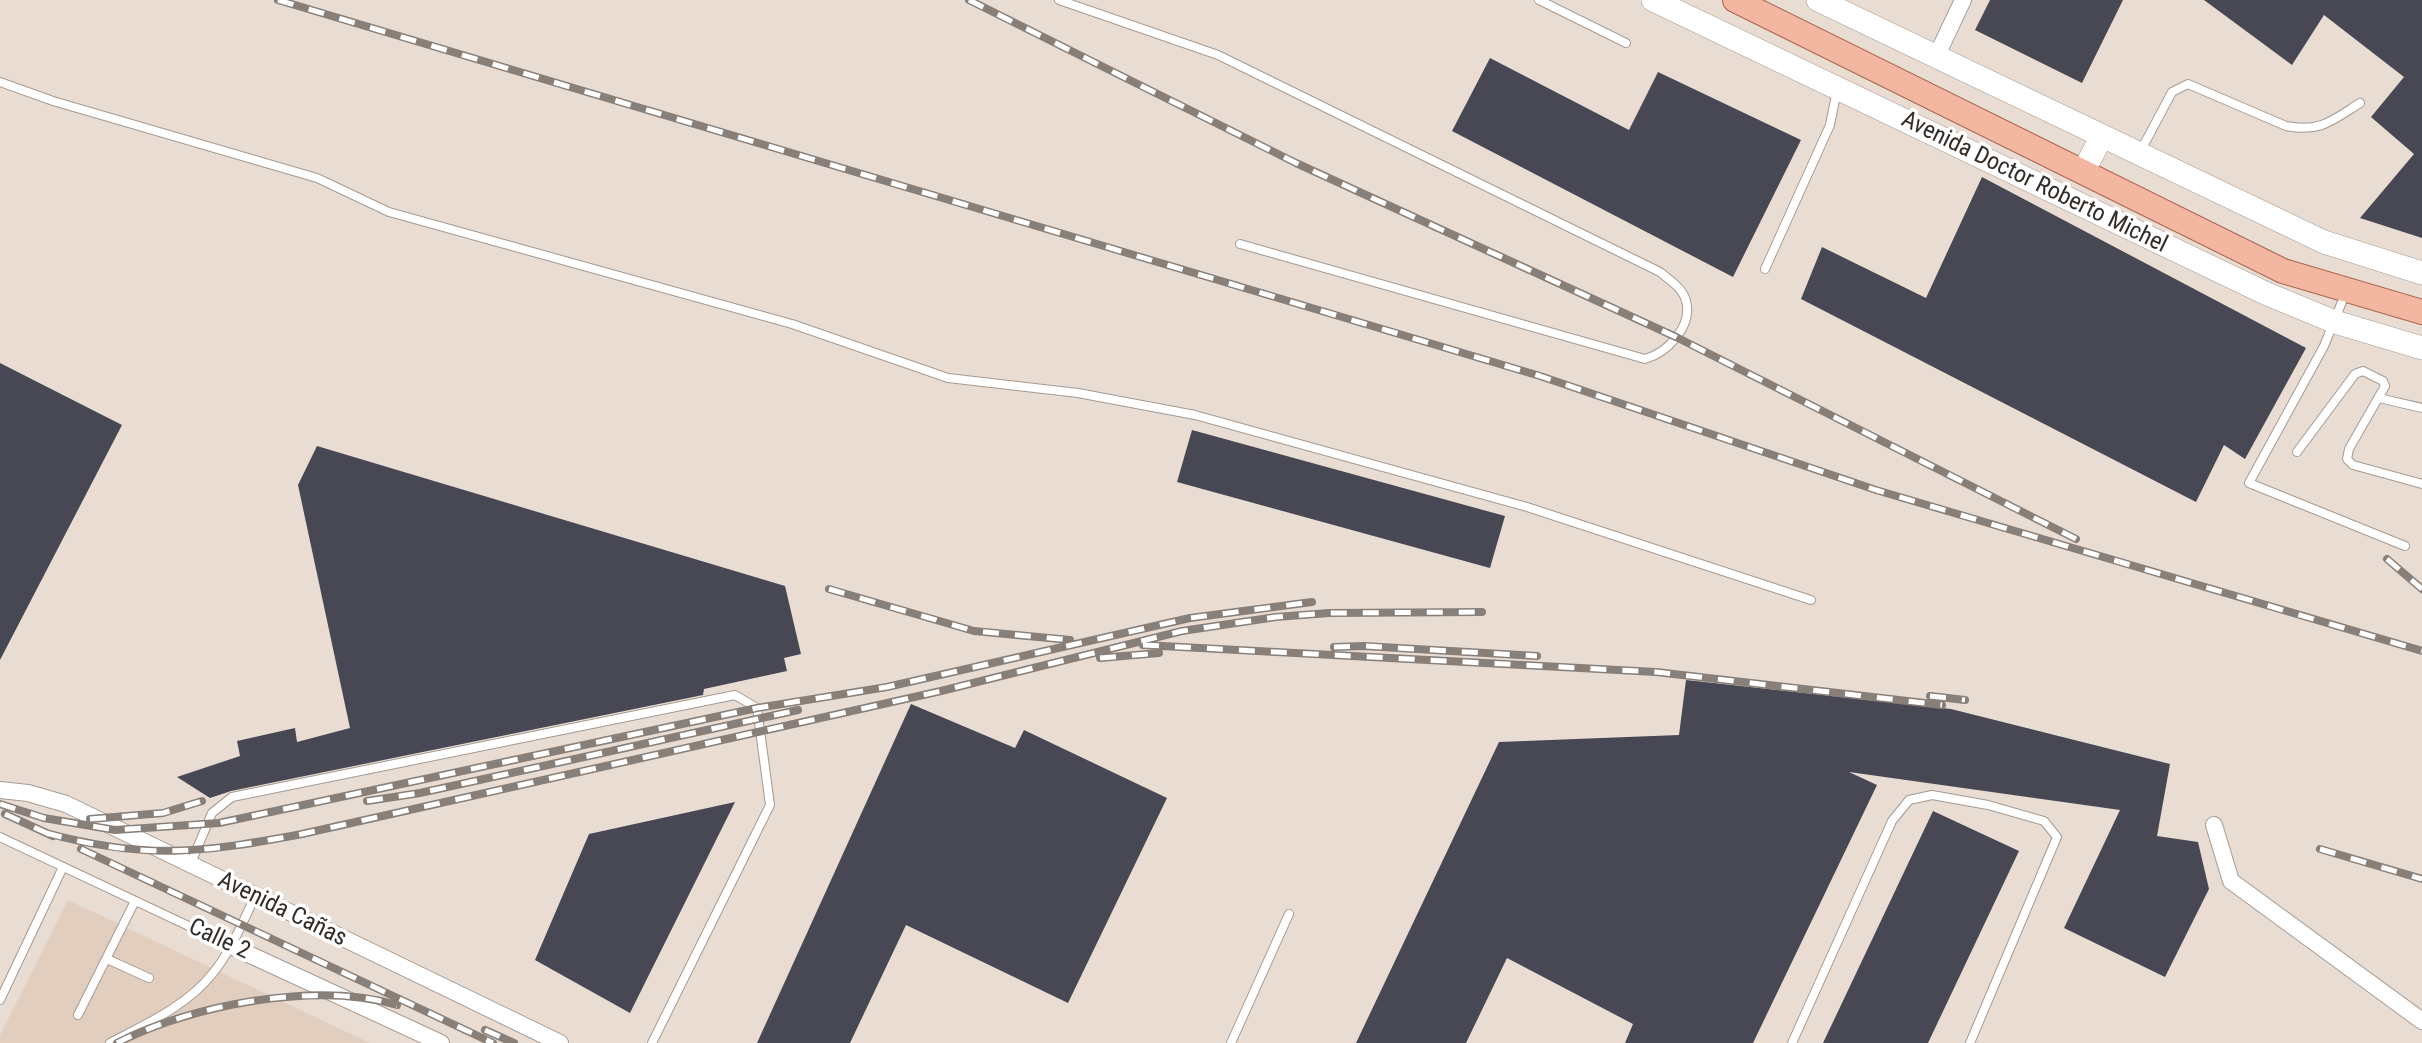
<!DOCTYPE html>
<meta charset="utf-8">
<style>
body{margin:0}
canvas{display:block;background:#e9dcd2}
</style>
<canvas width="2422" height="1043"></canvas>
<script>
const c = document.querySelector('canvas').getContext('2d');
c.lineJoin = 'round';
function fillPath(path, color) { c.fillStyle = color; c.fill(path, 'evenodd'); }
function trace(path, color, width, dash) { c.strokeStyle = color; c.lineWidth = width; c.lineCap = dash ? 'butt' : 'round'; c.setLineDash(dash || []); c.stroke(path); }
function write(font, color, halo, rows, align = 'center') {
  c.font = font + ' "Roboto Condensed",sans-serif'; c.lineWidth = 7; c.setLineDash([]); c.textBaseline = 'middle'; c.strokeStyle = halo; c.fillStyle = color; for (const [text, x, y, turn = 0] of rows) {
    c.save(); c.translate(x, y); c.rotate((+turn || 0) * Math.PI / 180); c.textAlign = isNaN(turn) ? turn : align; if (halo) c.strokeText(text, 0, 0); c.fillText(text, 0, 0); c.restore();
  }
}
const built = new Path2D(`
 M68 900 370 1043H0V1035Z`);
const building = new Path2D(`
 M1990 0H2123L2082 83 1975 30Z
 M2204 0H2422V238L2360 218 2414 154 2371 117 2404 77 2324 15 2292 65Z
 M1490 58 1629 130 1658 72 1801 140 1733 277 1452 131Z
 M1982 177 2306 348 2245 459 2224 445 2196 502 1801 299 1822 247 1926 298Z
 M0 363 122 425 0 660Z
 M1192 430 1505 516 1490 568 1177 482Z
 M317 446 785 586 801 654 784 658 787 671 704 689 703 695 231 791 210 798 177 777 240 756 237 741 295 728 297 742 350 728 298 485Z
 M1686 680 1951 709 2170 764 2157 836 2198 842 2209 889 2165 977 2064 928 2120 810 1849 772 1877 785 1753 1043H1625L1633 1024 1507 958 1466 1043H1356L1499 742 1679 735Z
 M911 704 1015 748 1024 730 1167 798 1068 1003 906 925 850 1043H757Z
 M735 802 630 1013 535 960 589 834Z
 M1933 811 2019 851 1928 1043H1823Z`);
const lane = new Path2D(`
 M1059 0 1218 55 1660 272C1669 280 1683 288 1686 301 1693 326 1667 353 1645 359L1240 244
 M1539 0 1626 43
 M0 82 53 101 317 178 389 212 792 324 948 378 1078 393 1195 415 1527 507 1811 600
 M2140 152 2172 92 2188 84 2286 126C2320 133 2333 120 2360 103
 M1765 269 1830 125 1837 90
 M2346 292 2324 346 2249 483 2405 546
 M2379 398 2422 408
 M2297 452 2355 374 2363 371 2383 381 2385 386 2349 449 2347 459 2353 465 2422 484
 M0 837 231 946
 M190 865 212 813 232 797 735 695 757 708 770 805 652 1043
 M107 959 149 978
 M0 1000 63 867
 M78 1015 135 901
 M110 1043C146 1024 187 1006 213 973 231 951 242 923 255 897
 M1231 1043 1289 914
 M1792 1043 1892 821 1909 800 1932 795 1988 805 2044 821 2057 837 1970 1043`);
const street = new Path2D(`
 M1936 57 1963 0
 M0 790 28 793 66 804 560 1043
 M2214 825 2231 881 2422 1021
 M231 946 441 1043`);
const secondary = new Path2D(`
 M1653 0 2265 293 2335 322 2422 348
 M1818 0 2324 242 2422 273
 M2083 172 2102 136`);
const primary = new Path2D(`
 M1735 0 2283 271 2422 312`);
const rail = new Path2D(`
 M278 0 1540 376 1876 490 2422 651
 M969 0 1296 163 1676 337 2076 539
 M2387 559 2422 589
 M829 589 974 631 1070 640
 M1143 645 1656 672 1942 705
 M1334 647 1364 646 1537 656
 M1100 658 1159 653
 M1930 696 1965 700
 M367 801 420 793 798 710
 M0 804 44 818 115 830 219 823 757 708 887 687 1190 618 1312 602
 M5 814 53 836
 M90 819 163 813 202 801
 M46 833C147 860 201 853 302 834L941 691 1182 631 1276 617 1329 613 1482 612
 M81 849 493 1043
 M2320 849 2422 879
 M485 1030 514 1043
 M117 1043C191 1005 316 981 397 1005`);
const streetNames = [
 ["Avenida Doctor Roberto Michel",2034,183,26],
 ["Avenida Cañas",282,910,26],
 ["Calle 2",219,940,25]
];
fillPath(built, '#e2cebf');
fillPath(building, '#474854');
trace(lane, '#a69a91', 10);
trace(street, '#a69a91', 18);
trace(secondary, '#a69a91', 24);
trace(primary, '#aa664d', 26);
trace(lane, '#fff', 8);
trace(street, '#fff', 16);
trace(secondary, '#fff', 23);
trace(primary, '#f3b6a0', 24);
trace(rail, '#887f78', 8);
trace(rail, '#fff', 5, [16]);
write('24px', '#312c28', '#fff', streetNames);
</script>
